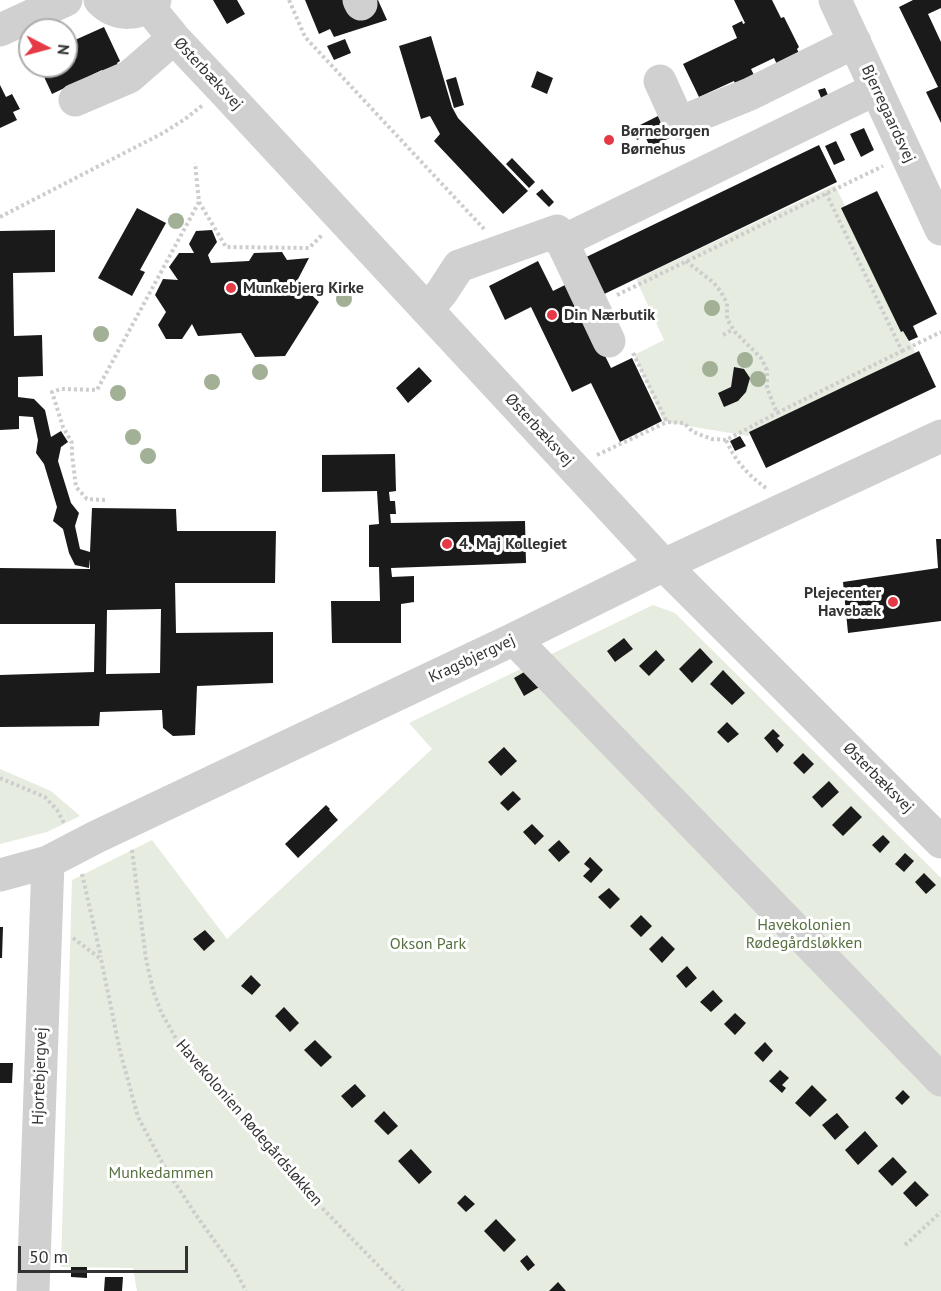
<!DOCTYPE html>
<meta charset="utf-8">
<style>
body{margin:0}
#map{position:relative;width:941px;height:1291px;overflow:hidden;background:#fff;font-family:"PT Sans",sans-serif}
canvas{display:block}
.north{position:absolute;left:18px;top:18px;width:60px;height:60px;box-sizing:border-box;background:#fff;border:2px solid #adadad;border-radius:50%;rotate:96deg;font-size:16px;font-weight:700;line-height:24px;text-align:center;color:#333}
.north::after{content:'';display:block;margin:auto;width:21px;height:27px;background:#e63946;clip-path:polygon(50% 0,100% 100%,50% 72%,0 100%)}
.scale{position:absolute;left:18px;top:1246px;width:170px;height:27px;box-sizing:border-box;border:3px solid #333;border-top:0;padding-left:8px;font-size:18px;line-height:21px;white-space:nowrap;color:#333;-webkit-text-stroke:4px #fff;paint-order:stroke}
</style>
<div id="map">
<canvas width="941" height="1291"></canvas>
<div class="north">N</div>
<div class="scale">50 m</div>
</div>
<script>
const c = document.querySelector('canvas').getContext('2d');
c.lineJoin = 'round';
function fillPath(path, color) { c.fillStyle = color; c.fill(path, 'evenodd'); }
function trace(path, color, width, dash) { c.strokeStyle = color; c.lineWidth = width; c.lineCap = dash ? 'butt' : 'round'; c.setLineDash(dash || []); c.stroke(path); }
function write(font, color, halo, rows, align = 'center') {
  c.font = font + ' "PT Sans",sans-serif'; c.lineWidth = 6; c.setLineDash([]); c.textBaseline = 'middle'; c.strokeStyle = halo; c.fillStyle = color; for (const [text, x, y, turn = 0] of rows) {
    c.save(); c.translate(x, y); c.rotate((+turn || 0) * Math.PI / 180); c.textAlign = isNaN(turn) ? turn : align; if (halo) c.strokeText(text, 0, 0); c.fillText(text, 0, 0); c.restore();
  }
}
const green = new Path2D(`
 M835 185 917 356 748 436 664 422 634 355 664 340 636 279Z
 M653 605 675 613 941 878V1291H137L133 1268 61 1267 72 880 152 840 227 939 432 749 409 723Z
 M0 769 51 791 80 816 47 832 0 844Z`);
const building = new Path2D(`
 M213 0H237L245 14 227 24Z
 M305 0H346L351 12 378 0 387 20 334 37 330 29 319 34Z
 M734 0H772L781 18 784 17 799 47 797 49 802 60 780 71 774 58 751 69 758 83 739 92 734 81 699 97 683 64 737 38 732 26 742 21 743 24 745 23Z
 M913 0H941V8L928 14 941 42V123L926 92 938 87 899 7Z
 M104 27 120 61 117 63 122 73 106 80 102 70 52 94 39 66H66V44Z
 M431 36 452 107 458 118 528 191 503 214 434 141 440 134 430 116 421 119 399 46Z
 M345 39 351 53 334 60 327 46Z
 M537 71 553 78 547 94 531 87Z
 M456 77 464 105 454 108 446 80Z
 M0 85 6 97 12 94 20 109 13 112 17 120 0 128Z
 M825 88 830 100 823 103 818 90Z
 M662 114 674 136 650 147 645 136 637 140 635 135 633 136 631 131 633 130 632 129Z
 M864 128 874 150 861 157 850 134Z
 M836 141 845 160 834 165 825 146Z
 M819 145 837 182 598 297 580 260Z
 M512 158 535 182 529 188 506 164Z
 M542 189 554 202 549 207 536 194Z
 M877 191 937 314 913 326 918 337 909 341 903 331 901 332 841 208Z
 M137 208 166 223 140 270 145 272 132 296 98 278Z
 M55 230V272L13 273 14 336 42 335 43 376 18 377V397L34 399 45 410 51 437 61 431 68 442 61 447 58 461 71 503 79 513 75 526 80 549 90 552 92 508 176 509 177 531H276L275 583H175L176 633 273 632V683L197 686 195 735 173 736 163 728 162 710 100 712 99 726 0 727V675L94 672 95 624H0V568L90 569V559L89 568 75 565 69 553 63 529 53 521 57 507 44 464 36 453 38 440 33 417 19 416V429L0 430V231ZM161 609 160 673 106 674 107 610Z
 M212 230 217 242 208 255 211 263 249 261 254 253 282 252 287 260 309 258 297 281 319 302 285 356 255 357 241 333 198 336 192 324 182 339H166L158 325 166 312 155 295 163 279 178 280 169 267 179 253H194L189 244 196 231Z
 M538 261 553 291 569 283 611 368 632 358 662 421 620 442 591 383 572 392 531 307 505 320 489 286Z
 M919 351 936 387 766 468 749 432Z
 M419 367 432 381 408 403 396 388Z
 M734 367 744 369 750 378 746 392 738 401 724 407 718 393 731 387Z
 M740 436 746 446 735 451 730 441Z
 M395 454 396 491 389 492 390 501H395L396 514H390L391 523 525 521 526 563 391 568 392 577 414 576V602L401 604V643H332L331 601H380L379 567H369V525L379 524 377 491 322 492V455Z
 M936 539H941V621L848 633 843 582 938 568Z
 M624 638 633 649 615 662 607 651Z
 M700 648 713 662 692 683 679 669Z
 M656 650 665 660 649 676 639 666Z
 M531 668 541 686 524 696 514 678Z
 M723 670 744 692 745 693 732 705 710 684Z
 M727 722 739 734 728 743 717 732Z
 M773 729 780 736 777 738 784 745 777 753 764 738Z
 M504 747 517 761 501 776 488 762Z
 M803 753 814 764 804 774 793 763Z
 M829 781 839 792 822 808 812 797Z
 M513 791 521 799 508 811 500 803Z
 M326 805 330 809 329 810 338 820 298 858 285 844Z
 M851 806 862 817 843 836 832 825Z
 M532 824 544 836 535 845 523 832Z
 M883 835 890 842 880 853 872 845Z
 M559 840 570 852 559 862 548 850Z
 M905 853 914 861 904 872 895 864Z
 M590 857 603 870 591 883 583 876 590 869 584 864Z
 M924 873 936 885 926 894 915 882Z
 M609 888 620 899 610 909 598 897Z
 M641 915 652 926 641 937 630 926Z
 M0 927H3L2 958H0Z
 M205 930 215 941 204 951 193 939Z
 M662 936 675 949 662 963 649 949Z
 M687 966 697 978 686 988 676 976Z
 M251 975 261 985 252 995 241 986Z
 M713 990 723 1001 711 1012 700 1002Z
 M284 1007 299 1023 290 1032 275 1016Z
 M735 1013 746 1023 735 1035 724 1024Z
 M315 1040 332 1057 321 1067 304 1050Z
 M765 1042 773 1051 763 1062 754 1053Z
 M0 1063H13L12 1083H0Z
 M780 1070 789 1078 782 1085 786 1088 782 1093 769 1081Z
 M355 1084 366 1096 352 1108 341 1096Z
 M812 1085 827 1100 810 1117 795 1103Z
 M903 1090 910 1097 902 1105 895 1098Z
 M384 1111 398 1126 388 1135 374 1121Z
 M837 1113 849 1127 835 1140 822 1125Z
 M865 1131 878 1146 858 1165 845 1150Z
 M411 1149 432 1172 419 1184 398 1161Z
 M893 1157 907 1172 892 1186 878 1171Z
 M915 1181 929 1195 916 1207 903 1193Z
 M465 1195 475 1204 466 1212 457 1203Z
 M496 1219 516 1240 504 1252 484 1231Z
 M527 1255 535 1265 528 1271 520 1261Z
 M71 1267H87V1278L71 1277Z
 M105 1277H123L122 1291H104Z
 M558 1282 566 1291H549Z`);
const path = new Path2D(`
 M289 0 305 37 484 229
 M199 202 226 247 309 248 323 234
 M0 217 163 133 185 119 203 105
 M686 261 714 283 721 292 727 303V319L735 332 761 358 767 370V388L777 413 902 351 826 193
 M617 295 883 166
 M723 335 733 329
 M902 351 941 332
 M633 353 667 422 684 423 693 432 712 439 726 440
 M597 455 667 422
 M766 488C748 475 735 461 726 440L777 413
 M105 500 87 499 76 487 72 455V443L63 427 52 392 61 389 97 390 199 202 195 163
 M0 778 45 797 57 810 65 825
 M132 850 146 959 153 990 161 1012 183 1051 290 1175 403 1291
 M82 874 101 957
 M73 938 101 959 120 1051 138 1117 164 1166 196 1215 234 1268 246 1291
 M905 1245 941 1212`);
const minor = new Path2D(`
 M100 0C116 17 140 16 155 0
 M359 0 361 4
 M835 0 941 229
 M148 6 174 38 223 90 664 565 941 842
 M0 30 66 0
 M660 81 679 123 750 94 855 42
 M75 100 129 77 174 38
 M561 242 876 89
 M427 310 442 292 459 266 557 231 609 341
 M514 639 941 1080
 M0 875 48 862 96 837 514 639 664 565 941 436
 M33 1291 48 862`);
const trees = [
 [176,221],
 [344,299],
 [712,308],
 [101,334],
 [745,360],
 [710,369],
 [260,372],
 [758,379],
 [212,382],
 [118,393],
 [133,437],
 [148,456]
];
const markers = [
 [609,140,6,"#e63946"],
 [231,288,6,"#e63946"],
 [552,315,6,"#e63946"],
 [447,544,6,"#e63946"],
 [893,602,6,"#e63946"]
];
const streetNames = [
 ["Østerbæksvej",208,74,47],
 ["Bjerregaardsvej",888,114,65],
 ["Østerbæksvej",539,430,47],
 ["Kragsbjergvej",472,659,-25],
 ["Østerbæksvej",878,778,45],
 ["Hjortebjergvej",40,1076,-88],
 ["Havekolonien Rødegårdsløkken",249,1123,49]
];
const poiNames = [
 ["Børneborgen",621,131],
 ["Børnehus",621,149],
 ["Munkebjerg Kirke",243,288],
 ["Din Nærbutik",564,315],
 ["4. Maj Kollegiet",459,544],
 ["Plejecenter",881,593,"right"],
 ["Havebæk",881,611,"right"]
];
const parkNames = [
 ["Havekolonien",804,925],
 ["Rødegårdsløkken",804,943],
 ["Okson Park",428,944],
 ["Munkedammen",161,1173]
];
fillPath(green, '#e6ecdf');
fillPath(building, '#1a1a1a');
trace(path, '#cdcdcd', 4, [3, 3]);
trace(minor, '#d0d0d0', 33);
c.fillStyle = '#a2b095';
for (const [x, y] of trees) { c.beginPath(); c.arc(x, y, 8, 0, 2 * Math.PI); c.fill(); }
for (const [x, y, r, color] of markers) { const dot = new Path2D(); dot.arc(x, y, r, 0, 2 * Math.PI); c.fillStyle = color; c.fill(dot); trace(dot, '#fff', 2); }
write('16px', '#333', '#fff', streetNames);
write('bold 16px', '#333', '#fff', poiNames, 'left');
write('16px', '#56703f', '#fff', parkNames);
</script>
